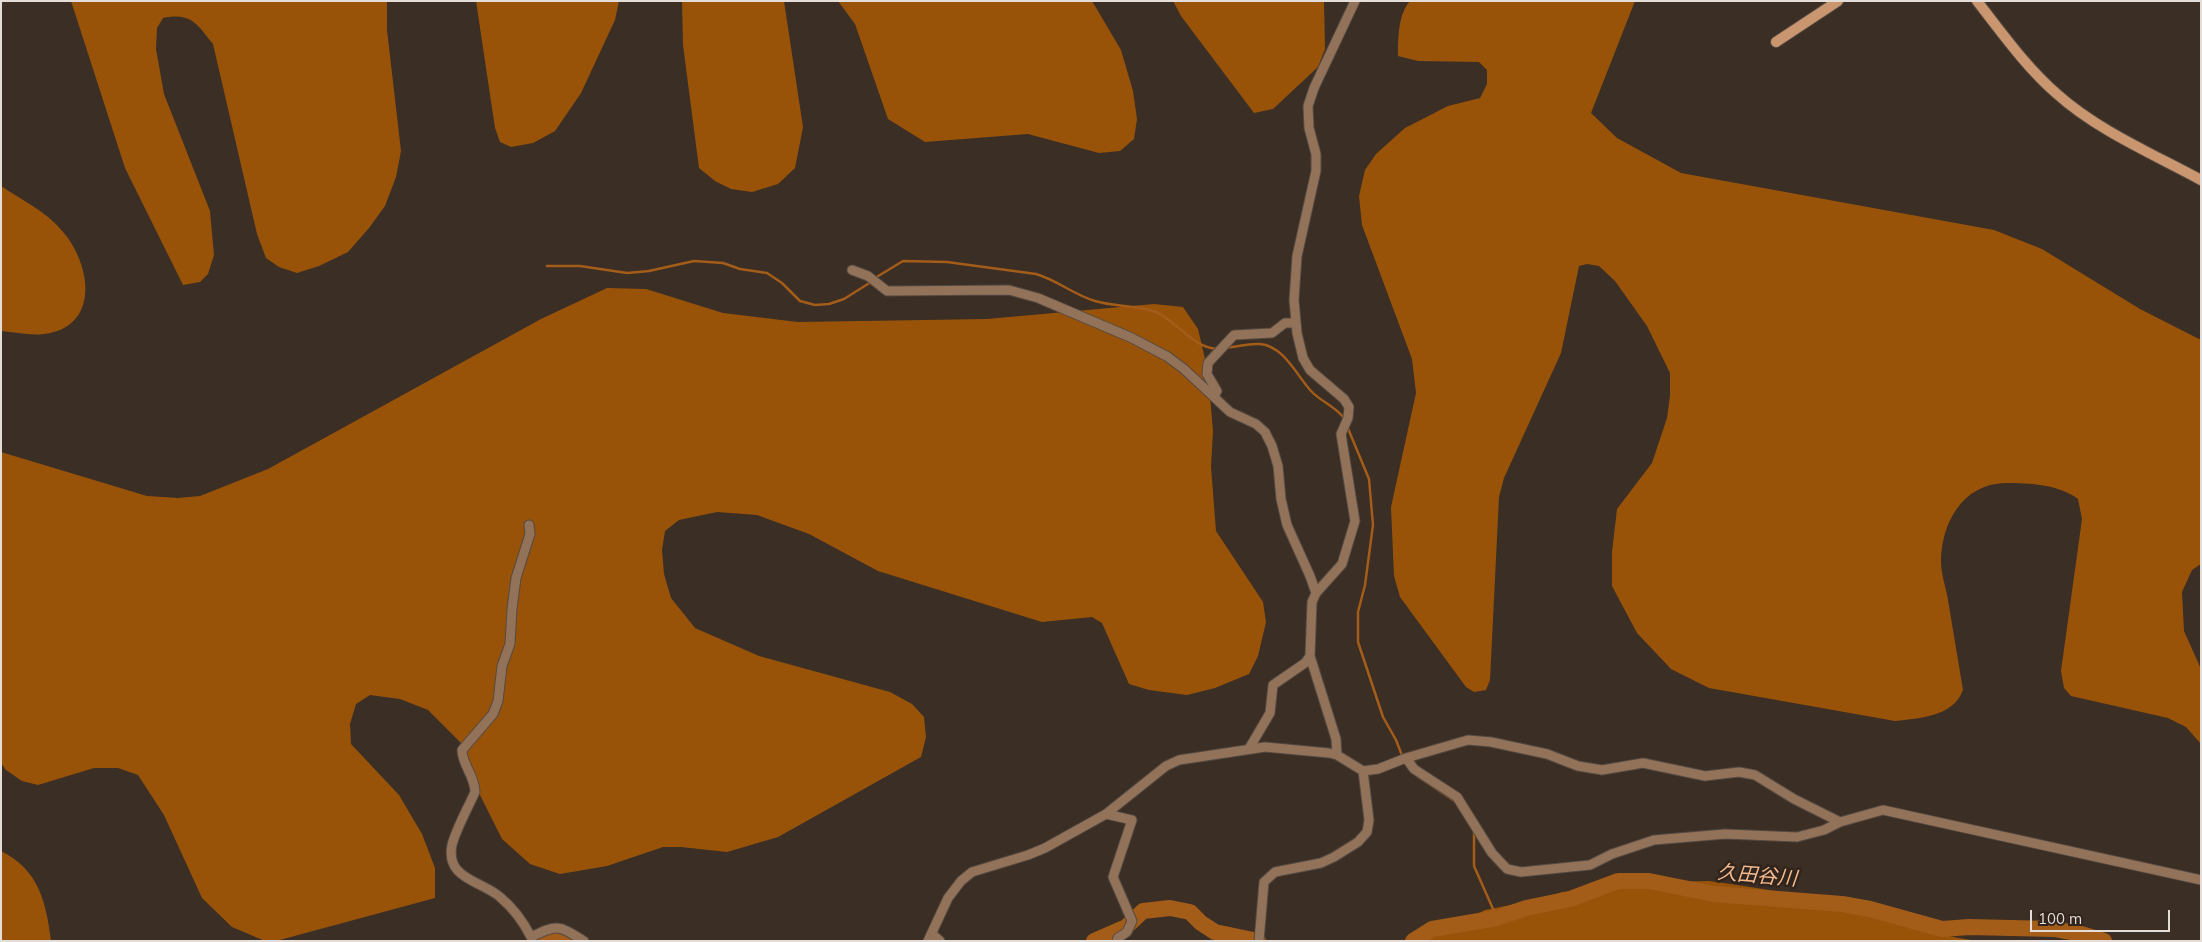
<!DOCTYPE html>
<meta charset="utf-8">
<style>
body{margin:0}
#map{position:relative;width:2202px;height:942px;overflow:hidden;background:#3a2e25;font-family:Mulish,sans-serif}
canvas{display:block}
.frame{position:absolute;inset:0;border:2px solid #e5ddd7;pointer-events:none}
.scale{position:absolute;left:2030px;top:910px;width:140px;height:22px;box-sizing:border-box;border:2px solid #e5ddd7;border-top:0;padding-left:6px;font-size:15px;line-height:18px;white-space:nowrap;color:#e5ddd7;-webkit-text-stroke:4px #30241c;paint-order:stroke}
</style>
<div id="map">
<canvas width="2202" height="942"></canvas>
<div class="frame"></div>
<div class="scale">100 m</div>
</div>
<script>
const c = document.querySelector('canvas').getContext('2d');
c.lineJoin = 'round';
function fillPath(path, color) { c.fillStyle = color; c.fill(path, 'evenodd'); }
function trace(path, color, width, dash) { c.strokeStyle = color; c.lineWidth = width; c.lineCap = dash ? 'butt' : 'round'; c.setLineDash(dash || []); c.stroke(path); }
function write(font, color, halo, rows, align = 'center') {
  c.font = font + ' Mulish,"Noto Sans JP",sans-serif'; c.lineWidth = 5; c.setLineDash([]); c.textBaseline = 'middle'; c.strokeStyle = halo; c.fillStyle = color; for (const [text, x, y, turn = 0] of rows) {
    c.save(); c.translate(x, y); c.rotate((+turn || 0) * Math.PI / 180); c.textAlign = isNaN(turn) ? turn : align; if (halo) c.strokeText(text, 0, 0); c.fillText(text, 0, 0); c.restore();
  }
}
const forest = new Path2D(`
 M71 1H387V30L401 151 396 177 385 206 369 228 348 252 319 266 297 273 279 267 266 258 257 234 213 44C197 24 191 12 163 18L157 28 156 49 164 94 210 211 214 255 208 274 200 282 183 285 125 168Z
 M476 1H619L615 20 581 93 555 131 533 143 511 147 500 142 495 128Z
 M682 1H784L803 127 795 168 778 184 752 192 731 189 715 181 699 168 683 45Z
 M838 1H1092L1121 50 1133 91 1137 119 1134 139 1120 151 1099 153 1028 134 925 142 888 119 855 24Z
 M1173 1H1324L1325 49 1318 67 1273 109 1254 113 1181 16Z
 M1410 1H1635L1591 113 1617 138 1681 173 1994 230 2042 249 2140 309 2201 340V564L2192 570 2182 592 2184 631 2201 669V744L2186 727 2168 718 2071 696 2064 688 2061 671 2082 519 2078 499C2058 484 2029 483 2005 483 1962 484 1941 524 1941 562 1941 574 1946 588 1948 600 1953 630 1958 660 1963 690 1953 717 1920 718 1895 721L1709 688 1671 669 1637 633 1612 586V552L1617 509 1652 463 1667 418 1670 396V373L1647 326 1615 281 1599 266 1587 264 1579 266 1561 353 1504 478 1499 497 1490 680 1486 690 1474 692 1466 687 1400 597 1394 576 1391 507 1416 393 1412 359 1362 225 1359 196 1365 170 1376 154 1405 128 1448 106 1480 98 1487 84V70L1479 62 1418 61 1398 56C1398 39 1398 14 1410 1Z
 M1 186C22 200 47 212 63 232 91 264 101 327 44 334 30 336 15 332 1 331Z
 M607 288 646 289 723 313 798 322 987 319 1154 304 1183 307 1198 329 1208 372 1213 431 1211 467 1216 531 1263 602 1266 622 1258 656 1249 674 1215 688 1187 695 1149 690 1129 684 1102 623 1092 617 1042 622 878 571 809 534 757 515 717 512 679 520 665 531 662 550 664 574 671 598 695 628 759 656 890 692 912 704 924 717 926 737 921 757 778 837 727 852 681 847H663L607 866 560 874 530 864 502 839 479 793 462 744 428 710 400 699 370 695 356 704 350 724 351 744 399 795 422 834 435 868V898L276 941H265L232 927 202 898 164 815 138 775 118 768H94L38 785 22 781 6 770 1 763V452L147 496 178 498 200 496 268 469 541 319Z
 M1 851C39 870 46 902 51 941H1Z
 M1709 881C1747 886 1785 892 1822 901 1874 914 1924 934 1978 941H1417L1426 935 1451 927 1485 910 1541 899 1562 892 1664 882Z`);
const stream = new Path2D(`
 M547 266H580L627 273 649 271 694 261 723 263 740 269 767 273 782 283 800 301 815 305 829 304 844 299 871 282
 M875 278 903 261 947 262 1036 274C1057 280 1074 295 1095 301 1114 307 1139 305 1156 312 1178 322 1192 347 1217 349
 M1225 348C1237 347 1248 343 1260 344 1284 346 1297 376 1311 391 1320 401 1336 407 1344 418
 M1347 426 1369 479 1373 525 1365 585 1358 612V642L1383 717 1396 740 1403 758
 M1417 776 1456 802
 M1474 832V866L1497 918`);
const river = new Path2D(`
 M544 941 556 933 568 935 573 941
 M1094 941 1126 927 1143 911 1170 908 1190 912 1201 923 1215 932 1258 941
 M1413 941 1432 929 1497 918 1526 908 1570 899 1618 881H1649L1714 894 1842 904 1870 909 1942 929 1969 927 2054 929 2081 934 2104 941`);
const street = new Path2D(`
 M852 270 868 276 887 291 1009 290 1038 298 1132 338 1168 357 1184 369 1230 412 1256 424 1265 432 1272 446 1278 466 1281 499 1287 525 1310 576 1316 593
 M1214 396 1217 391 1207 374 1208 363 1234 335 1272 333 1285 323H1296
 M529 525 530 534 516 578 512 609 510 644 502 666 498 701 493 714 462 750C462 765 475 776 475 792 468 808 456 829 452 845 445 879 482 881 500 897 512 907 524 923 531 937 558 924 558 925 584 941
 M1250 747 1270 713 1273 685 1305 663 1310 656
 M1337 755 1336 739 1310 656 1312 602 1316 593 1342 564 1355 521 1341 434 1348 418 1349 407 1344 399 1310 370 1303 358 1297 333 1294 300 1297 256 1316 171V154L1309 128 1308 106 1314 88 1355 1
 M1406 758 1414 769 1457 797 1492 853 1507 869 1521 872 1590 865 1612 854 1654 840 1725 834 1797 837 1824 830 1840 822 1883 810 2201 880
 M1106 814 1132 820 1113 877 1132 921 1127 932 1118 938 1117 941
 M932 934 940 941
 M928 941 948 898 961 881 972 872 1028 855 1045 848 1106 814 1166 766 1179 760 1265 747 1329 753 1337 755 1363 771 1378 769 1406 758 1468 740 1491 742 1547 754 1578 766 1602 770 1643 763 1705 776 1739 772 1755 775 1794 799 1840 822
 M1259 941 1264 882 1275 872 1321 863 1334 857 1358 842 1367 832 1369 820 1363 771`);
const secondary = new Path2D(`
 M1977 1C2002 33 2026 67 2057 94 2097 130 2153 154 2201 180
 M1776 42 1838 1`);
const waterNames = [
 ["久田谷川",1757,876,5]
];
fillPath(forest, '#995309');
trace(stream, '#a45c19', 2.5);
trace(river, '#a45c19', 16);
trace(street, '#554a41', 11);
trace(secondary, '#554a41', 12);
trace(street, '#93725a', 9);
trace(secondary, '#ca966f', 10);
write('italic 20px', '#f4b98c', '#30241c', waterNames);
</script>
